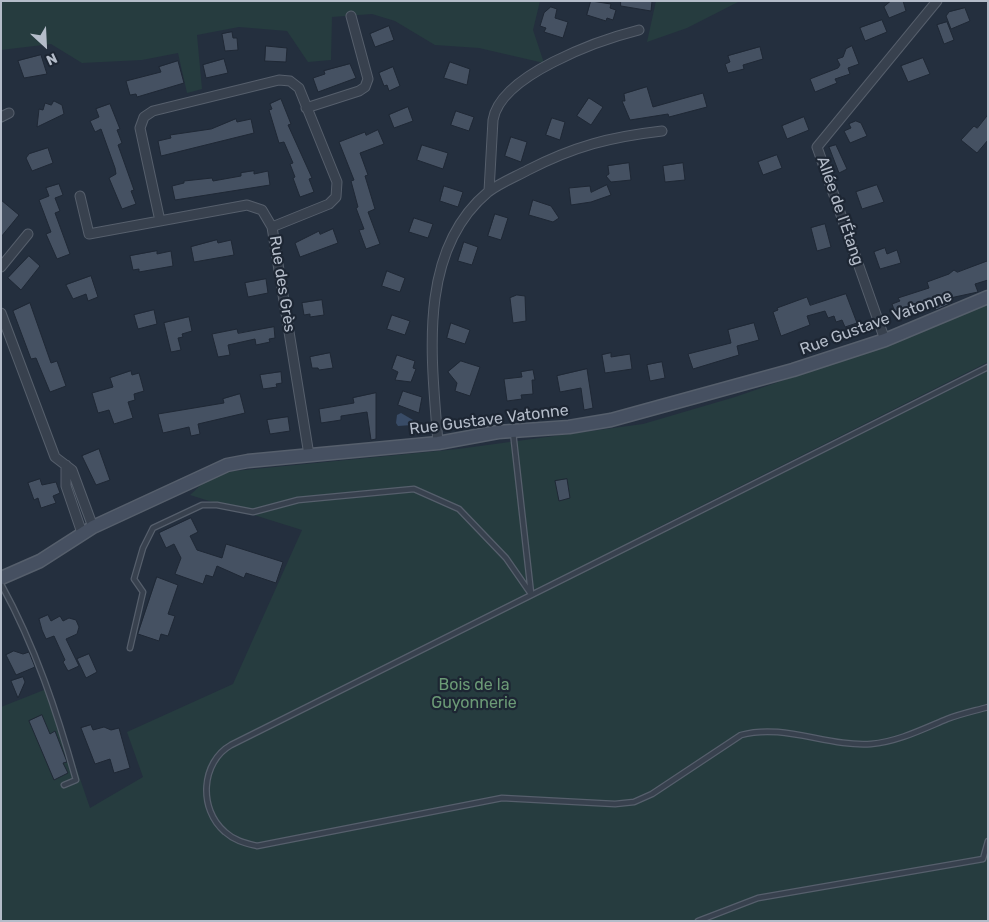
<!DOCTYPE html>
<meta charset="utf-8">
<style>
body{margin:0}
#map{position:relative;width:989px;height:922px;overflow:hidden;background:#242f3e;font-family:Rubik,sans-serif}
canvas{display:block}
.frame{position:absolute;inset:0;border:2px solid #b4bcc9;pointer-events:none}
.north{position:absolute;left:20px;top:20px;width:50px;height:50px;-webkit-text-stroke:4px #1d2633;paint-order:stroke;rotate:155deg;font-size:14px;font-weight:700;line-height:20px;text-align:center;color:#b4bcc9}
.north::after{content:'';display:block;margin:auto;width:18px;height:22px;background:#b4bcc9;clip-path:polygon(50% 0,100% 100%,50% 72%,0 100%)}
</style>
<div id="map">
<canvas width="989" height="922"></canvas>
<div class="frame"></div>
<div class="north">N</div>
</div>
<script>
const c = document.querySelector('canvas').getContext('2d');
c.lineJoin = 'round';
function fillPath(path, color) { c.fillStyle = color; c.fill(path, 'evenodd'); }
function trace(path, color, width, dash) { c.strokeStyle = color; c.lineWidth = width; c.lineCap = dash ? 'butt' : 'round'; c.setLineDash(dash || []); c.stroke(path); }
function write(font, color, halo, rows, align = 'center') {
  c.font = font + ' Rubik,sans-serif'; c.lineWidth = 4.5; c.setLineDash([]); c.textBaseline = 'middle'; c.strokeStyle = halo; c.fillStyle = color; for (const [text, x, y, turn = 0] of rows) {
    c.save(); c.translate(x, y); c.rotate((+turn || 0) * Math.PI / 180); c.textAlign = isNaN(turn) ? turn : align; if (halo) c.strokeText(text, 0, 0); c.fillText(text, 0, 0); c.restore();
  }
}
const green = new Path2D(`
 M1 1H540L533 30 544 63 479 48 435 45 395 21 372 14 332 17 331 60 308 62 287 31 239 27 197 35 202 89 187 93 178 53 142 60 82 63 51 44 1 50Z
 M656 1H740L687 28 647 42Z
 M988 301V362L645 534 648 540 988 371V921H1V707L49 688 90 808 143 777 127 732 233 684 302 530 190 495 214 473 458 449 643 424 735 397 845 359Z`);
const water = new Path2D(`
 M401 413 413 420 412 425 398 426 396 423 397 415Z`);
const building = new Path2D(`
 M591 1 611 4 610 8 616 10 613 20 607 18 606 21 587 15Z
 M621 1H652L651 11 621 6Z
 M891 1H903L906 11 889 18 884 7Z
 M551 7 557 9 555 18 568 22 563 38 544 32 546 28 540 26 544 13Z
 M965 8 970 21 951 29 946 16 949 12Z
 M882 20 887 32 865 41 860 28Z
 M947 22 954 40 944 44 937 25Z
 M389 26 394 40 375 47 370 34Z
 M232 32 233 38H237L238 50 225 51 222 34Z
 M266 46 287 48 286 62 265 61Z
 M852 46 859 64 848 68 850 74 835 79 837 83 815 92 810 79 838 68 840 65 837 59 843 57 846 49Z
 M760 47 763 59 743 65 744 69 728 73 725 64 730 62 728 56Z
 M41 55 47 74 24 78 18 61Z
 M923 58 930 74 908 82 901 66Z
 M224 59 228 73 206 78 203 65Z
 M178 61 184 83 137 97 136 94 130 95 126 81 161 72 159 67Z
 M450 62 470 69 467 85 444 78Z
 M350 64 356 78 318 92 313 78 325 74 324 71Z
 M393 67 400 86 389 91 387 85 384 86 379 73Z
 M647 87 653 107 703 93 707 107 669 117 668 114 630 120 622 101H625L624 94Z
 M589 98 603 107 591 125 577 116Z
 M281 99 291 124 288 125 312 178 309 179 314 192 300 197 293 178 295 177 290 164 293 163 284 142 279 143 269 110 272 109 270 104Z
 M54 101 62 105 64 114 37 127 39 109 43 110 45 103 51 105Z
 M110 104 120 129 117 130 122 143 118 145 134 190 131 191 136 204 122 209 109 178 116 174 115 168 101 129 95 132 90 121 99 117 96 109Z
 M408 107 413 121 394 128 389 115Z
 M456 111 474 117 469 131 451 125Z
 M988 115V140L977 153 961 140 974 126 977 128Z
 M804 117 809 130 787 139 782 126Z
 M552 118 565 122 560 140 546 135Z
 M236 119 237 122 251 119 254 133 161 156 158 141 171 138 170 135 211 129Z
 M856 121 861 123 867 136 850 143 844 131 851 128 849 124Z
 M378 130 384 144 360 153 368 175 365 176 375 209 368 212 380 244 366 249 359 230 364 229 356 208 358 207 351 181 354 180 339 142 365 132 366 135Z
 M511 137 527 142 521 162 505 156Z
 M422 145 448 153 443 169 417 160Z
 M836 145 847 169 839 173 829 147Z
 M48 148 53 163 32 171 26 158 29 154Z
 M777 155 782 168 763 175 758 162Z
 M629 163 631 180 611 182 606 176 609 174 608 166Z
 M683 163 685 180 665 182 663 166Z
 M254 171V174L268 171 270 185 175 200 172 186 184 183V181L212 178 213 181 241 176V173Z
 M59 184 63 195 55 198 60 211 55 213 70 254 57 259 46 234 51 232 39 200 49 196 46 188Z
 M607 185 611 195 591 202 571 205 569 188 590 186 591 192Z
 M877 185 884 202 862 209 856 192Z
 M444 186 463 192 458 207 440 201Z
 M1 200 19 215 1 237Z
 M533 200 551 206 559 218 553 222 529 215Z
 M495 214 508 218 501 240 488 236Z
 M414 218 433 224 428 238 409 232Z
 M825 224 831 247 817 251 811 228Z
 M333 229 338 243 300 257 295 243 319 231 320 234Z
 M217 240 218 243 231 240 234 255 194 262 191 247Z
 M464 242 478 247 472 265 458 261Z
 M885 248 887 254 897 250 901 263 880 269 874 252Z
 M157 251V254L171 251 173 266 139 272V269L133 270 130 256Z
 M29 256 40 266 21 290 8 278Z
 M988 261V280L975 284 978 292 950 298 952 303 936 310 933 301 896 315 892 304 900 301 898 298 929 288 927 282 949 274 954 270 957 272Z
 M387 271 405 278 400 292 382 286Z
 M91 276 98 297 88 301 86 294 73 299 66 285Z
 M266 279 268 293 248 297 245 283Z
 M846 294 857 323 845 327 842 320 836 322 834 316 828 318 825 311 807 316 810 325 781 336 773 312 778 310 777 308 807 297 810 305Z
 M517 295 525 296 526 321 513 323 510 298Z
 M322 300 324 315 310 317V314L304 315 302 303Z
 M30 303 51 363 57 361 66 386 50 392 36 358 31 359 13 311Z
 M154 310 157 324 138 329 134 315Z
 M392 315 410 321 405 335 387 329Z
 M189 317 192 331 182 334 183 337 178 338 181 350 171 352 164 323Z
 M451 323 470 330 465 344 447 338Z
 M754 323 759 340 737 346 739 355 693 369 688 354 731 343 728 330Z
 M274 327 275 338 269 339 270 342 256 345 255 339 228 345 230 355 218 357 212 334 237 329 238 333Z
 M330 353 333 368 319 370 318 368H312L310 357Z
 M611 353V357L630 354 632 369 605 373 602 355Z
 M397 355 415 361 413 368 416 369 411 382 395 380 398 372 392 369Z
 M461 361 480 367 470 396 455 391 457 383 448 372Z
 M662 362 665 378 650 381 647 365Z
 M587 369 593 408 584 410 581 388 560 392 557 376Z
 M533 370 535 380H532L533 394 521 395 522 399 507 401 504 379 522 377 521 372Z
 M131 371 132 375 139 373 144 391 134 394 135 400 128 402 133 418 114 424 109 410 98 413 92 393 113 387 110 378Z
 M281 372 282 383 276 384 277 387 263 389 260 375Z
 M403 391 422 397 419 413 398 405Z
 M376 393V439L371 440 367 412 341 416V420L321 423 319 409 354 403 353 398Z
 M240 394 245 413 198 424 200 434 191 436 189 427 163 433 158 414 224 403 223 399Z
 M288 417 290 431 270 434 267 420Z
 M99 449 110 480 96 485 82 456Z
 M40 479 42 485 56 482 60 493 53 496 56 503 41 508 38 498 34 500 28 483Z
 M567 479 570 498 559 501 555 481Z
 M191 518 198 532 190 536 197 550 222 558 226 544 283 562 276 583 246 573 244 578 217 566 213 577 206 575 203 584 175 574 181 558 174 544 166 548 159 533Z
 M157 577 178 585 168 614 175 616 168 636 161 634 159 641 138 634Z
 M48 615 51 621 60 616 63 621 69 618 76 620 79 627 77 634 66 639 79 666 68 671 63 662 65 660 54 636 46 639 42 630 39 619Z
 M14 651 23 654 29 652 35 667 16 675 6 655Z
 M89 654 97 672 86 678 77 659Z
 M23 677 25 682 18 698 11 681Z
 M42 715 50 734 55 731 67 762 63 763 68 773 54 780 29 721Z
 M91 725 93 730 104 727 111 730 119 728 130 768 114 773 110 759 95 764 81 728Z`);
const lane = new Path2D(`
 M988 367 231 745C201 762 198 809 225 832 235 841 245 843 257 846L502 798 615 804 634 802 652 794 741 735C784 723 827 747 871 744 897 742 923 729 947 719 960 714 974 711 988 707
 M513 432 531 593
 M1 584C35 646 57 712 76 780L64 785
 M130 648 143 592 134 579 143 548 153 528 202 505H217L253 512 298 500 414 489 459 509 506 558 531 594
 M698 921 758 898 983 859 988 841`);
const street = new Path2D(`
 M306 108 359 91 365 87 368 79 351 16
 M1 117 9 113
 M489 191 493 120C500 75 599 40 639 30
 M80 196 89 234 247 205 262 210 272 227 309 455
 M160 221 140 128 144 117 153 111 279 80 290 81 299 88 337 182 336 197 329 204 272 227
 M1 267 28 234
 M1 313 55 457 72 470 93 527
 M885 340 817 147 937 1
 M438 443C432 361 416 252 488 192 500 183 515 177 528 170 575 146 610 137 662 131
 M66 465V486L82 533`);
const secondary = new Path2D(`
 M1 578 40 561 93 527 227 465 248 461 438 443 498 432 569 427 611 420 793 370 885 340 988 297`);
const streetNames = [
 ["Allée de l'Étang",840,211,71],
 ["Rue des Grès",282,284,81],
 ["Rue Gustave Vatonne",876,323,-20],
 ["Rue Gustave Vatonne",489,420,-7]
];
const parkNames = [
 ["Bois de la",474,685],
 ["Guyonnerie",474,703]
];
fillPath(green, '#263c3f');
fillPath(water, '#394c67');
fillPath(building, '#455162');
trace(building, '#1f2835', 1);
trace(lane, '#565f6c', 7);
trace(street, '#565f6c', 11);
trace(secondary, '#565f6c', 15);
trace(lane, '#38414e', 4.5);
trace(street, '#38414e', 9);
trace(secondary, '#465061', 12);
write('16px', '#b4bcc9', '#1d2633', streetNames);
write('16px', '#6b9a76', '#1d2633', parkNames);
</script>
